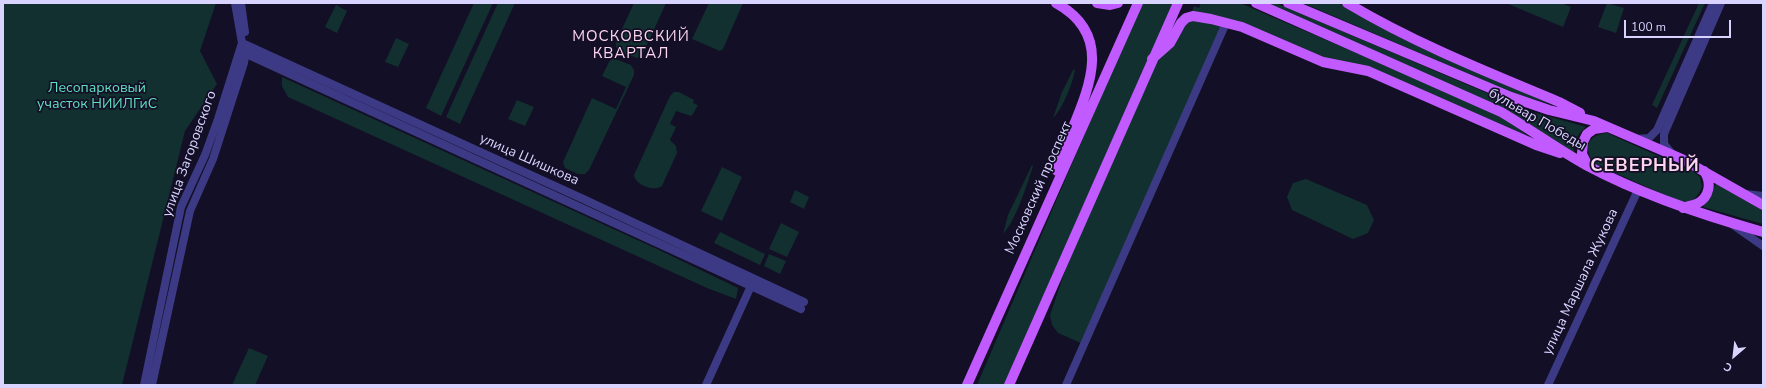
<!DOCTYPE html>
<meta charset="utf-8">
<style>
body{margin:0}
#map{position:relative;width:1766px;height:388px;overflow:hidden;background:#130f26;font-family:"Nunito Sans",sans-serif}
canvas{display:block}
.frame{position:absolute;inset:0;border:4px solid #d9d4ff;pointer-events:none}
.north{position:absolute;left:1714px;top:336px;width:40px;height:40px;-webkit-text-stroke:3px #130f26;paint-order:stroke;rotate:208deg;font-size:11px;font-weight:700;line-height:16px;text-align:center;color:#d9d4ff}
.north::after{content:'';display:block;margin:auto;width:14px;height:18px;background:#d9d4ff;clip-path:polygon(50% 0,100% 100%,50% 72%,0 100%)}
.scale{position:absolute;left:1624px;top:20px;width:107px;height:18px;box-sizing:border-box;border:2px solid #d9d4ff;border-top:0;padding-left:5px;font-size:12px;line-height:14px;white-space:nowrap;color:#d9d4ff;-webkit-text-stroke:3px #130f26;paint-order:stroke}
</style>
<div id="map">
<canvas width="1766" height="388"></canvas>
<div class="frame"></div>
<div class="north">С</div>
<div class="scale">100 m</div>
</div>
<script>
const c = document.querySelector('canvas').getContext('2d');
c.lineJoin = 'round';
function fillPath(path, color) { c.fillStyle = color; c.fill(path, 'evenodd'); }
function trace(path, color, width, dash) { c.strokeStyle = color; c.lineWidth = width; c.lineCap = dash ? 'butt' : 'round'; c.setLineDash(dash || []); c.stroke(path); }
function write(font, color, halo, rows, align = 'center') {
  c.font = font + ' "Nunito Sans",sans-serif'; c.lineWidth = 3.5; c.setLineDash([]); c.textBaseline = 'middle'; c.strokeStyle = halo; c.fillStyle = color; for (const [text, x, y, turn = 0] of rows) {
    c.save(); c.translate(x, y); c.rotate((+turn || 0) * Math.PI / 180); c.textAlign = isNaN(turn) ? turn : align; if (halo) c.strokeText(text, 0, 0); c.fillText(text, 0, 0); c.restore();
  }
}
const green = new Path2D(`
 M3 3H216L200 51 217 84 185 131 122 385H3Z
 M474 3H493L441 116 426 108Z
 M498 3H515L460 124 446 117Z
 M634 3H666L642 56 637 58 620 52 616 47V42Z
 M709 3H743L723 49 720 51 692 39Z
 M1141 3H1173L1004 385H977Z
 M1201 3H1240L1468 101 1511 123 1528 136 1370 67 1331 60 1245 23 1192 11 1194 6 1199 8Z
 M1265 3H1276L1503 100 1526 110 1586 127C1577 134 1574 142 1574 153L1500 107 1420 71Z
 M1303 3H1338L1394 34 1553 105 1513 93Z
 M1506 3H1561L1571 7 1563 27Z
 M1607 3 1624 8 1616 33 1598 27Z
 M1699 3H1705L1657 108 1652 105Z
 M336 5 347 11 337 33 325 27Z
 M1186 18 1226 23 1083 344 1058 333 1052 325 1050 315 1065 271 1152 59Z
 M396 38 409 44 398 67 385 62Z
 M613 58 631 65 634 70V75L589 170 585 174H578L565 168 563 162 592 98 616 109 626 87 602 76 609 62Z
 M1075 69C1074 81 1062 110 1053 118L1062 92 1073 70Z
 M282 77 657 249 738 288 736 299 707 288 288 97 282 86Z
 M674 92H679L694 100 693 103 698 105 693 114 691 116 676 111 670 124 676 127 670 140 676 146 677 153 662 186C654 192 635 185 634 175L670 96Z
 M517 100 534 107 525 126 508 119Z
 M1607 133 1694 172 1700 177 1702 187C1697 198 1693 202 1681 202L1595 164C1582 149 1587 135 1607 133Z
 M1032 165 1033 166C1027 185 1016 220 1003 234L1008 215Z
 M722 167 742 177 722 221 701 211Z
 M1306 179 1367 205 1374 220 1368 233 1353 239 1292 210 1287 197 1293 183Z
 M1716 183 1763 211V224L1703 207 1711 195Z
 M795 190 809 197 804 209 790 202Z
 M781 223 799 232 787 257 769 249Z
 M720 232 765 254 760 265 714 243Z
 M769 254 786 261 780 274 764 266Z
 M249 348 268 356 255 385H232Z`);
const minor = new Path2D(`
 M241 3 245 32
 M242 43 581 198 804 302
 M240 51 801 309
 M1636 139 1649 138 1657 130 1713 3
 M1673 155 1664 144V134L1721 3
 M1746 194 1763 196
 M1733 225 1763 246
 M144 385 181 207 205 155 218 119 242 43 235 3
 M152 385 190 211 213 159 244 63 246 50
 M706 385 751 286
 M1066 385 1226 23
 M1548 385 1638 190`);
const major = new Path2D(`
 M1056 3C1129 43 1071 116 1057 171
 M1097 3 1110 5 1118 3
 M1256 3 1501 112C1530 129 1557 149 1586 165 1642 195 1702 215 1763 232
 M1288 3 1511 97 1549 110 1594 121 1682 159 1763 205
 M1347 3C1414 43 1487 72 1559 102L1580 113
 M1152 59 1170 43 1181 23 1186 18 1193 16 1211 19 1242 27 1323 62 1368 71 1536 145 1560 153
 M1588 166 1582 154 1583 142 1587 134 1594 129 1607 127
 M1683 208C1687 206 1692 206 1696 204 1710 198 1712 182 1704 171
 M967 385 1138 3
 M1009 385 1178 3`);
const parkNames = [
 ["Лесопарковый",97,89],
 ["участок НИИЛГиС",97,105]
];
const streetNames = [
 ["бульвар Победы",1537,120,30],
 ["улица Загоровского",190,154,-70],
 ["улица Шишкова",529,160,24],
 ["Московский проспект",1039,188,-66],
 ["улица Маршала Жукова",1581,282,-65]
];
const neighbourhoodNames = [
 ["МОСКОВСКИЙ",631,37],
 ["КВАРТАЛ",631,54]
];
const districtNames = [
 ["СЕВЕРНЫЙ",1645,167]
];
fillPath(green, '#12302f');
trace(minor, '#3d3a85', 8);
trace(major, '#c25bff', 10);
write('14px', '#5fe0c0', '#130f26', parkNames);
write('14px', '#d9d4ff', '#130f26', streetNames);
c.letterSpacing = '1px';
write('15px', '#ffd6f0', '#130f26', neighbourhoodNames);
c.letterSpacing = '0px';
c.letterSpacing = '1px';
write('bold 18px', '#ffd6f0', '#130f26', districtNames);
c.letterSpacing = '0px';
</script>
